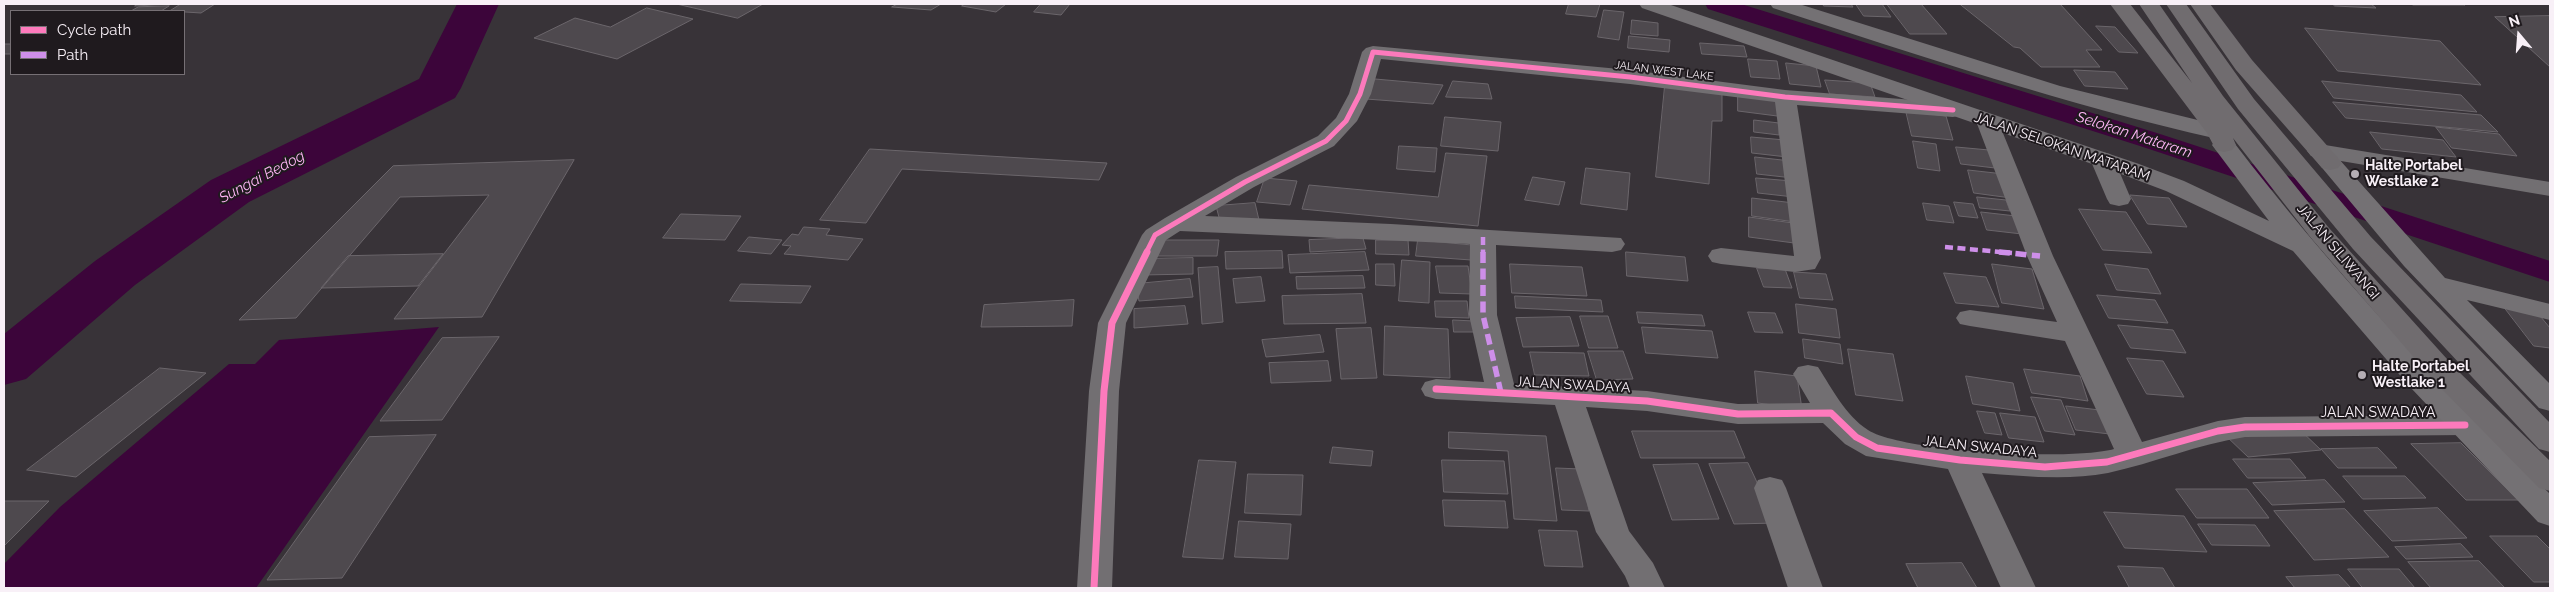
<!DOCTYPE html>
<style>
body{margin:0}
#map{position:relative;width:2554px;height:592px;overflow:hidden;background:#383338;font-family:Raleway,sans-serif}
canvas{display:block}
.frame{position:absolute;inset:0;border:5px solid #f8f0f7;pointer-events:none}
.legend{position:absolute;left:10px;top:10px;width:175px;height:65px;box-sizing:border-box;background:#1f1a1e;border:1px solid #767075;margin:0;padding:6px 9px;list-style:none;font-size:15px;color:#f8f0f7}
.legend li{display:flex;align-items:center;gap:10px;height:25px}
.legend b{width:25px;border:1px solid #767075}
.north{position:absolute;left:2494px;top:10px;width:50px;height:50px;-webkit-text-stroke:4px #1f1a1e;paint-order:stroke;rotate:342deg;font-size:14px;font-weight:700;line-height:20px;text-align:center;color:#f8f0f7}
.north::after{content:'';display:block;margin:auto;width:18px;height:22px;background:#f8f0f7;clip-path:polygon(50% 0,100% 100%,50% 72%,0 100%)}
</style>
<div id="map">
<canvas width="2554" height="592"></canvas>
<div class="frame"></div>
<ul class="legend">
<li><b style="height:6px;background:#fd7abc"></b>Cycle path</li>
<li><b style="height:6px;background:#ce8fe9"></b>Path</li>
</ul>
<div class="north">N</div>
</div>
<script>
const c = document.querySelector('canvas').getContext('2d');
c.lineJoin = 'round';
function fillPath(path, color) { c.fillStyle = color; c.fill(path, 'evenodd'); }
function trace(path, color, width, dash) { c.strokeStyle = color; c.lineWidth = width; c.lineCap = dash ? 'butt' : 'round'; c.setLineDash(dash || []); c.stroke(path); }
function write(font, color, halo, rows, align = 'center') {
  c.font = font + ' Raleway,sans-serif'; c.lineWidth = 4; c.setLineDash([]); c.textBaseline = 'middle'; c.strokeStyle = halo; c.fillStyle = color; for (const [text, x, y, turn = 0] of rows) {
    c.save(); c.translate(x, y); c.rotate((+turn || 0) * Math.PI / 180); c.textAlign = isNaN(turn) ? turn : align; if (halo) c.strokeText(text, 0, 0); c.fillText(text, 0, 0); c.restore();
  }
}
const water = new Path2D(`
 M439 327 256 588H4V564L60 507 229 364H255L279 340Z`);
const canal = new Path2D(`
 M1705 4H1741L2160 134 2550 261V282L2140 146 1708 9Z`);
const river = new Path2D(`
 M457 4H499L461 88 455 98 249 202 135 285 26 379 4 385V334L95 261 211 180 419 79Z`);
const building = new Path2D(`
 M138 4H171L135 6Z
 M181 4H215L201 13 170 11Z
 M677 4H763L738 18Z
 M898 4H941L931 10 892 7Z
 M965 4H1006L996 12 962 6Z
 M1041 4H1070L1061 15 1034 12Z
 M1569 4H1600L1596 17 1566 14Z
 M1823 4H1851L1853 7 1824 6Z
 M1856 4H1882L1891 17 1864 16Z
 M1887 4H1921L1947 34H1910Z
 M1960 4H2060L2102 50H2086L2100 67H2041L2020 48 2014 47Z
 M2333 4H2371L2376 8 2335 6Z
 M2412 4H2462L2465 5H2413Z
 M169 6 161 11H131L138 7Z
 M647 8 693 19 617 59 534 38 575 18 610 27Z
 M1604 10 1624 12 1619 40 1598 37Z
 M2550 16V67L2495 17Z
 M1632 20 1658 23V36L1631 34Z
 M2096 26 2115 27 2138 53 2119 52Z
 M2305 28 2440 41 2481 85 2338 71Z
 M1629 36 1670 40 1669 52 1628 48Z
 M1700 43 1744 46 1747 57 1702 54Z
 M4 44H11V54H4Z
 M1748 59 1777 61 1780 79 1751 77Z
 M1786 63 1816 66 1821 87 1790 84Z
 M2074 70 2115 72 2128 89 2085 86Z
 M1375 79 1443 85 1433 104 1366 99Z
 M1825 80 1870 83 1875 97 1830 94Z
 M1453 81 1488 84 1492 99 1446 97Z
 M2322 81 2461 95 2477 112 2334 98Z
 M1665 86 1722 92V121H1712L1709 184 1656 177Z
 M1738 94 1784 100 1785 117 1738 111Z
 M2333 102 2481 115 2498 132 2346 118Z
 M1906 111 1946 116 1953 140 1912 136Z
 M1445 117 1501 122 1498 151 1441 146Z
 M1754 120 1779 123V135L1754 132Z
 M2436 127 2499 134 2517 156 2452 148Z
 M2370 132 2443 140 2456 157 2382 149Z
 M1751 137 1785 140 1787 157 1752 153Z
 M1913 141 1936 144 1940 171 1918 168Z
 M1399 146 1437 148 1435 172 1397 169Z
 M1956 147 1989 150 1995 168 1961 164Z
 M870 149 1107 163 1099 180 902 169 866 223 820 220Z
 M1446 153 1487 156 1478 226 1302 209 1309 185 1438 197Z
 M1755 157 1791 161 1793 178 1757 174Z
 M574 160 482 317 394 319 489 195 400 197 296 318 239 320 393 166Z
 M1586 168 1630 173 1627 210 1581 204Z
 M1968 170 2004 174 2011 198 1974 193Z
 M1533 177 1565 182 1559 205 1525 200Z
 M1265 178 1297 181 1290 205 1257 202Z
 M1756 178 1792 181 1794 197 1758 193Z
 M2130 195 2169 198 2187 227 2148 224Z
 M1977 197 2006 200 2010 211 1980 208Z
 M1752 198 1794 203 1795 222 1752 216Z
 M1954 202 1973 204 1978 218 1959 216Z
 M1255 203 1259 220 1220 221 1216 206Z
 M1923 203 1949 206 1954 223 1927 220Z
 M2079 209 2126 212 2152 253 2103 250Z
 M1981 212 2016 216 2022 234 1987 230Z
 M681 214 741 216 725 240 663 238Z
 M1749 217 1793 223 1794 243 1749 237Z
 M804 227 830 229 826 235 863 239 848 260 784 254 791 246 782 245 792 234 798 235Z
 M749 237 782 240 771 254 738 251Z
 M1363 238 1366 249 1310 252 1309 240Z
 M1157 240H1219L1217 256H1154Z
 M1376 240H1408L1409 255 1376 254Z
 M1418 240 1472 245 1471 260 1416 256Z
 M1282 251 1283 268 1226 269 1225 252Z
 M1365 252 1369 270 1290 273 1288 255Z
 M1626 252 1685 257 1688 281 1627 276Z
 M443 254 418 286 321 288 348 256Z
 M1193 258V274L1142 275 1143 259Z
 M1402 260 1430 262 1429 303 1399 301Z
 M1376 264H1394L1395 286 1376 285Z
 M1510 264 1582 267 1587 296 1512 293Z
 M1992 264 2032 269 2044 309 2002 303Z
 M2105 264 2148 269 2161 294 2117 290Z
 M1436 266H1468L1472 294 1440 293Z
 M1218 267 1223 322 1202 324 1198 268Z
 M1757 268 1785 269 1792 288 1764 287Z
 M1794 272 1826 274 1833 300 1800 298Z
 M1944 273 1986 277 1999 307 1956 303Z
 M1363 276 1365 288 1297 289 1296 277Z
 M1261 277 1265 301 1236 303 1233 279Z
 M1190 279 1193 297 1139 301 1136 284Z
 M741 284 811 286 801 303 730 301Z
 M1362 294 1366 323 1284 324 1282 296Z
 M2097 295 2155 300 2168 323 2109 318Z
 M1515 296 1601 300 1603 312 1516 308Z
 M1074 300 1072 326 981 327 984 305Z
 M1435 301H1467L1469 318 1436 317Z
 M1796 304 1836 309 1840 338 1799 333Z
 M1185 306 1188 324 1134 328V309Z
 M2504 307 2536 311 2550 328V348L2534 346Z
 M1637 312 1702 315 1705 326 1639 323Z
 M1748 312 1775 313 1783 333 1755 332Z
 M1580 316H1608L1618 348H1589Z
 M1570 317 1579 346 1523 347 1516 318Z
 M1453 320 1474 321 1476 332H1454Z
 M2118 325 2173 330 2186 353 2131 348Z
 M1385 326 1448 329 1450 378 1384 375Z
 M1642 327 1712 331 1718 358 1646 353Z
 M1371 328 1377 378 1341 379 1336 329Z
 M1320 335 1324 352 1266 357 1262 340Z
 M499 337 442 420 380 421 442 338Z
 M1803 339 1840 344 1843 364 1805 358Z
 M1848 349 1893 354 1903 401 1856 395Z
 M1588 351H1623L1633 379 1597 380Z
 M1530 352 1584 353 1589 376 1535 375Z
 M2127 358 2163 361 2184 397 2147 394Z
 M1328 361 1331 381 1271 383 1269 363Z
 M160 368 206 373 76 477 27 470Z
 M2024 369 2080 376 2088 401 2032 393Z
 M1755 371 1797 376 1802 409 1758 403Z
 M1966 376 2013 383 2020 411 1973 404Z
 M2031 397 2061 400 2075 435 2045 431Z
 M2066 406 2108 411 2118 435 2076 430Z
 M1977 411 1995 413 2002 435 1985 433Z
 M2000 413 2035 417 2044 442 2009 438Z
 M2297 427 2321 450 2248 457 2224 434Z
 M1632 431H1734L1745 458H1641Z
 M1449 432 1546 436 1557 521 1514 519 1508 451 1449 448Z
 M436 435 342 578 267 580 369 437Z
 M2461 443 2518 500H2466L2411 444Z
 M1333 447 1373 451 1371 466 1330 463Z
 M2378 448 2397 468H2338L2321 449Z
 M2233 459H2290L2306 478H2248Z
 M1199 460 1236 462 1223 559 1183 557Z
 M1442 460 1504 461 1508 494 1444 492Z
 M1748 463 1776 523 1734 524 1709 464Z
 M1698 464 1719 519 1672 520 1653 465Z
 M1556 468 1581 469 1589 511 1562 510Z
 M1248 474 1303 475 1301 515 1245 513Z
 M2343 476H2405L2426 498 2363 499Z
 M2325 480 2345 502 2272 505 2253 483Z
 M2176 489H2247L2269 518H2197Z
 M1443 500 1505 501 1508 528 1445 526Z
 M4 501H49L4 546Z
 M2438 508 2467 538 2392 541 2364 511Z
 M2345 509 2389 557 2314 560 2274 511Z
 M2104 512 2184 516 2207 552 2125 548Z
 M1239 521 1291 524 1288 559 1235 557Z
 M2198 524 2255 525 2270 546 2212 545Z
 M1539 530 1577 531 1583 567 1545 566Z
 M2490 536H2537L2550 549V582H2534Z
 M2461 544 2473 557 2406 559 2395 547Z
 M2479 561 2505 588H2431L2408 562Z
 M1962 563 1977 588H1918L1906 564Z
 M2118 566 2163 568 2175 588H2130Z
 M2348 569H2399L2415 588H2363Z
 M2339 575 2351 588H2295L2286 577Z`);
const street = new Path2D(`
 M1373 46 1630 70 1785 90 1953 103 1961 105 1964 110 1961 115 1953 117 1797 105 1821 258 1815 269 1795 272 1721 264 1712 262 1708 256 1712 250 1721 248 1794 256 1775 102 1630 84 1381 59 1371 94 1357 121 1334 146 1254 187 1205 216 1391 224 1621 238 1625 244 1621 250 1612 252 1496 245 1497 315 1514 384 1647 391 1738 404 1810 403 1793 374 1798 367 1808 365 1818 367C1833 390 1845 415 1868 430 1902 452 2072 461 2114 449L2065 341 1970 326 1960 324 1956 318 1960 312 1970 310 2057 322 2027 256 1976 121 1979 116 1987 114 1995 116 1998 121 2053 256 2142 442 2218 421 2245 417 2465 415 2476 418 2480 425 2476 432 2465 435 2245 437C2198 444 2154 463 2108 473 2066 481 2023 476 1982 473L2036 588H2001L1948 469 1866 456 1845 444 1823 423 1738 424 1647 411 1586 407 1629 531 1653 563 1665 588H1630L1625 576 1596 532 1555 405 1436 399 1425 396 1421 389 1425 382 1436 379 1484 382 1469 315 1470 244 1180 231 1166 240 1126 323 1119 391 1112 588H1077L1089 391 1098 323 1142 235 1146 230 1165 218 1236 177 1318 136 1336 118 1349 94 1362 52 1366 48Z
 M2319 144 2550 182V196L2311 156 2307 151 2311 146Z
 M2102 152 2110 154 2114 159 2131 199 2128 204 2119 206 2110 204 2107 199 2090 159 2094 154Z
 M1770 477 1782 480 1786 488 1823 588H1788L1754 488 1758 480Z`);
const secondary = new Path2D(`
 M1639 4H1668L2139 164 2184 181 2269 221 2212 145 2216 140 2224 138 2232 140C2329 267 2437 382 2550 494V526L2538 522 2411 388 2293 251 2166 191 2121 174 1642 8Z
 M1770 4H1799L2060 86 2226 127 2230 132 2226 137 2218 139C2067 105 1920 56 1773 8Z
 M2330 156 2338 158 2445 278 2550 304V320L2467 300 2550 384V411L2539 408 2404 266 2318 163 2322 158Z`);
const highway = new Path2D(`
 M2110 4H2130L2192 83 2139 4H2159L2223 96 2329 228 2456 369 2550 461V491L2539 488 2436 383 2311 238 2233 138 2236 145 2232 150 2224 152 2216 150 2207 133Z
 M2166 4H2186L2254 99 2371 237 2550 423V452L2539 449 2353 249 2238 109Z
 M2190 4H2210L2252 60 2338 158 2342 163 2338 168 2330 170 2322 168 2236 70Z`);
const quietFar1 = new Path2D(`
 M1483 237V253
 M1945 247 2012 253`);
const quiet = new Path2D(`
 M1483 252V315L1501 393
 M1999 252 2040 256`);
const cyclewayFar1 = new Path2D(`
 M1146 253 1155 235 1245 182 1326 141 1346 121 1360 94 1373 52 1630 77 1785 97 1953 110`);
const cycleway = new Path2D(`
 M1436 389 1647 401 1738 414 1831 413 1856 437 1877 448 1960 460 2045 467 2107 462 2218 431 2245 427 2465 425
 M1094 588 1104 391 1112 323 1147 252`);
const markers = [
 [2355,174,5,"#b5aeb4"],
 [2362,375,5,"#b5aeb4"]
];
const farStreetnames = [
 ["JALAN WEST LAKE",1664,71,7]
];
const streetNames = [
 ["JALAN SELOKAN MATARAM",2062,147,19],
 ["JALAN SILIWANGI",2338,252,50],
 ["JALAN SWADAYA",1573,385,3],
 ["JALAN SWADAYA",2378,413],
 ["JALAN SWADAYA",1980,447,6]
];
const poiNames = [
 ["Halte Portabel",2365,166],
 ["Westlake 2",2365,182],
 ["Halte Portabel",2372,367],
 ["Westlake 1",2372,383]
];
const waterNames = [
 ["Selokan Mataram",2134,135,18],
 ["Sungai Bedog",262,177,-28]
];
fillPath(water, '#3c053a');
fillPath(canal, '#3c053a');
fillPath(river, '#3c053a');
fillPath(building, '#4e494e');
trace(building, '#6b666b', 1);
fillPath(street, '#726f72');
fillPath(secondary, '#747174');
fillPath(highway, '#706c6f');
trace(quietFar1, '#ce8fe9', 4.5, [8, 4.5]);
trace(quiet, '#ce8fe9', 5.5, [11, 5.5]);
trace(cyclewayFar1, '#fd7abc', 5);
trace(cycleway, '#fd7abc', 7);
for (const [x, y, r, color] of markers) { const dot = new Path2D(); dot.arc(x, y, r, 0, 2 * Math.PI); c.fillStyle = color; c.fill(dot); trace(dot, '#1f1a1e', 2); }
write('11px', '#f8f0f7', '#1f1a1e', farStreetnames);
write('14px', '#f8f0f7', '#1f1a1e', streetNames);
write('bold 14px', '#f8f0f7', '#1f1a1e', poiNames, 'left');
write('italic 15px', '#fdb5f5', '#1f1a1e', waterNames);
</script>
